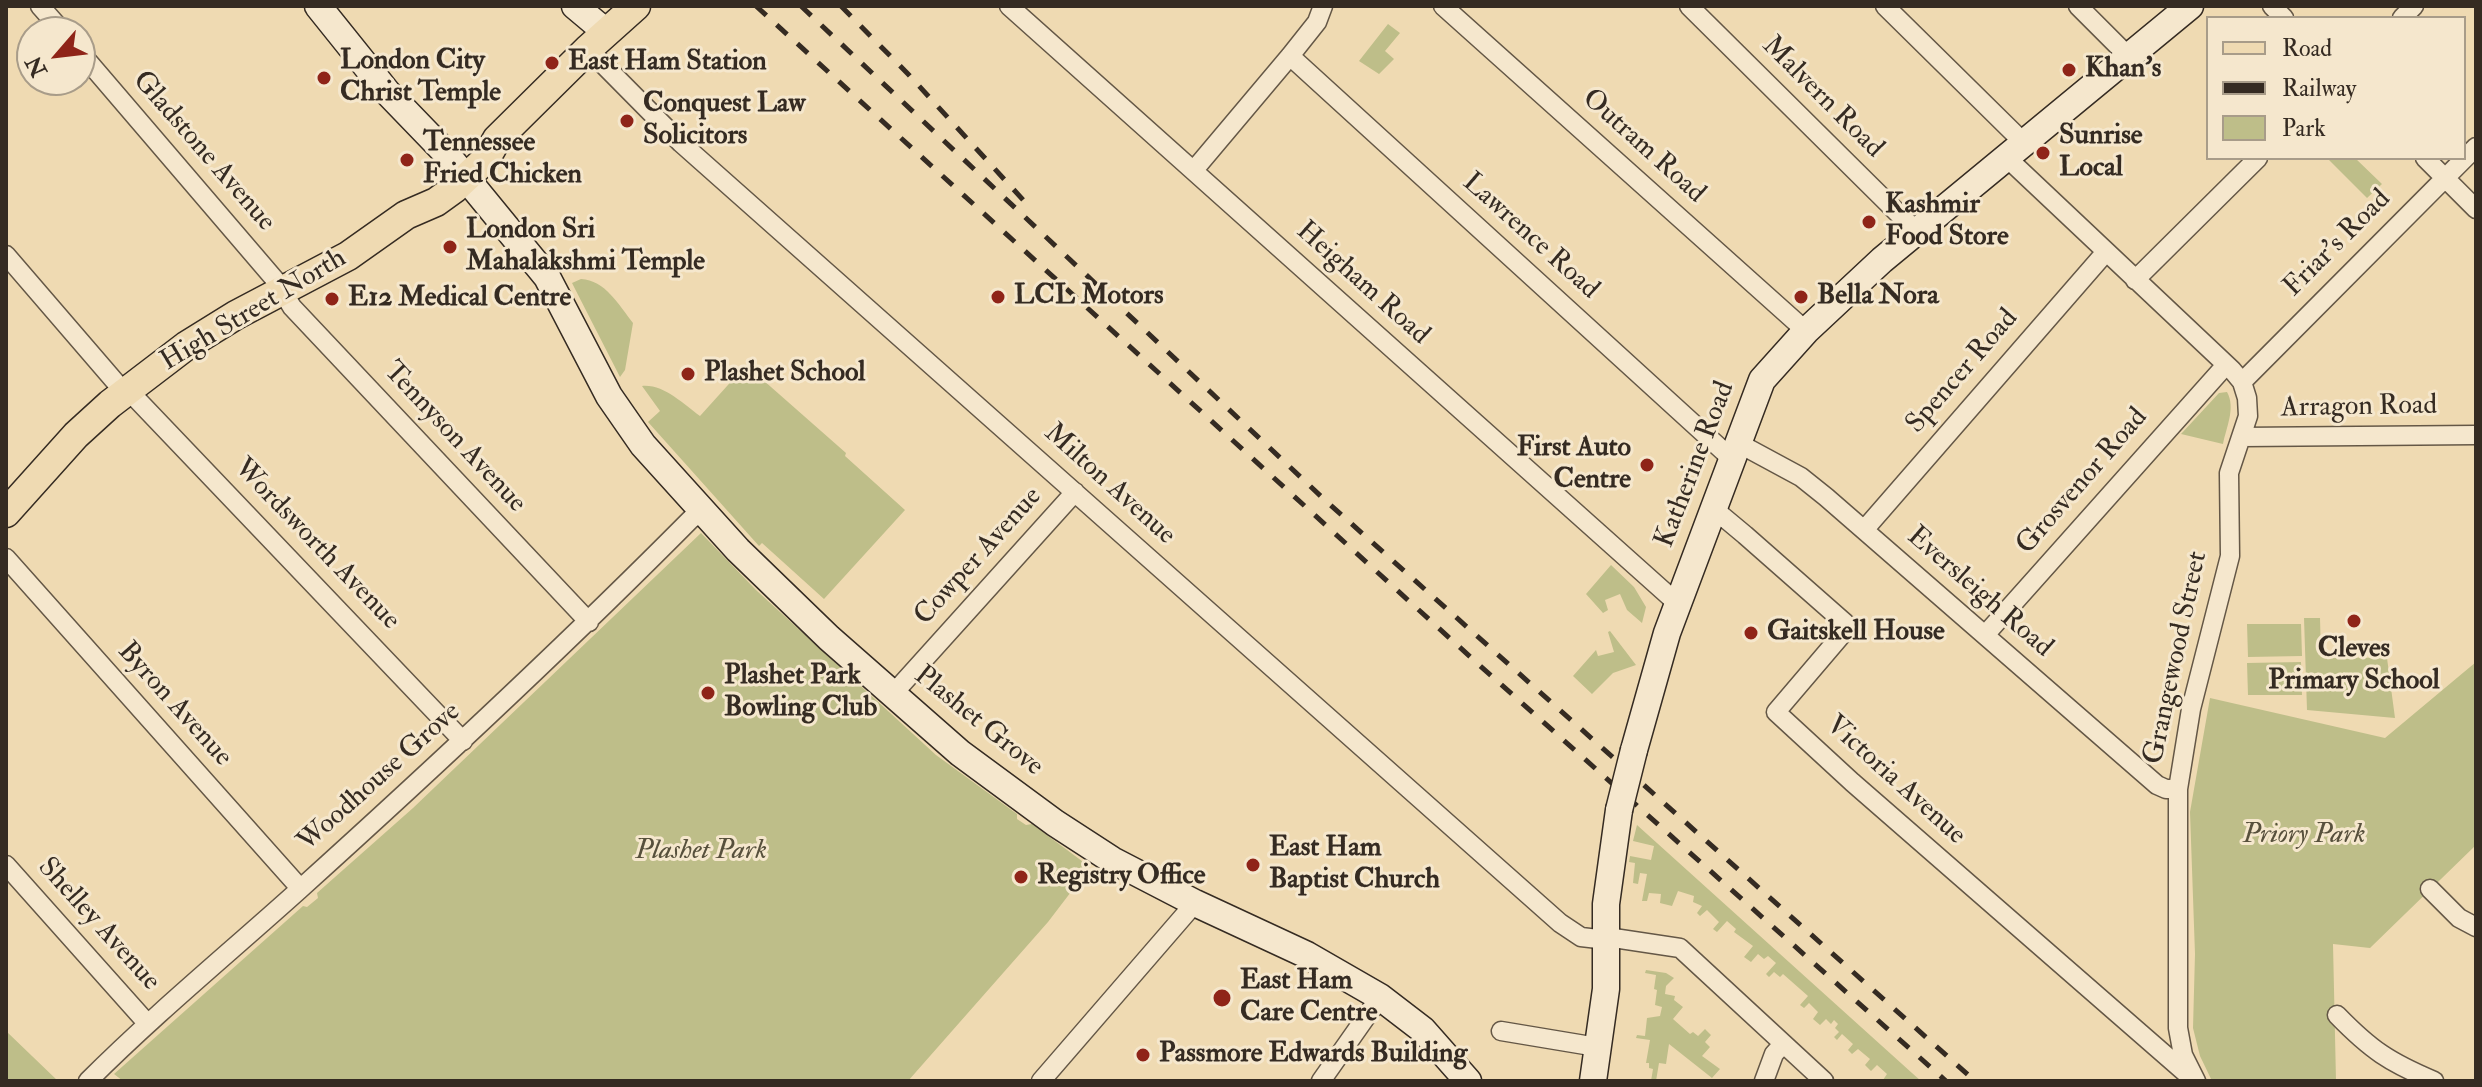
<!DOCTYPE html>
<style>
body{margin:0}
#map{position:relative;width:2482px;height:1087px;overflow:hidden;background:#efdab2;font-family:"IM FELL Double Pica",serif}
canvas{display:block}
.frame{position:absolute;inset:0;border:8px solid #352b22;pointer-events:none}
.legend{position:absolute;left:2206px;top:16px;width:260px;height:144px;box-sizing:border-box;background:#f5e7cd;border:2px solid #a89c89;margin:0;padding:10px 14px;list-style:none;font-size:24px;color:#352b22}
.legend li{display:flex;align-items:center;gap:16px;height:40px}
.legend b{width:40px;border:2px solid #a89c89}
.north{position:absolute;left:16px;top:16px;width:80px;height:80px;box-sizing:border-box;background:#f5e7cd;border:2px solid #a89c89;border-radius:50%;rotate:242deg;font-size:22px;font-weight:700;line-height:32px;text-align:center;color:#352b22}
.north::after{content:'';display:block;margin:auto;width:28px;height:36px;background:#8f2418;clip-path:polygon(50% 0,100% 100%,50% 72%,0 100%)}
</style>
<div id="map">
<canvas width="2482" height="1087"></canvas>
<div class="frame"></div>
<ul class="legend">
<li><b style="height:10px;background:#efdab2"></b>Road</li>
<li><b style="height:10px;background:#352b22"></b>Railway</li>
<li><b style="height:22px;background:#bebe89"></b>Park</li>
</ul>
<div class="north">N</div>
</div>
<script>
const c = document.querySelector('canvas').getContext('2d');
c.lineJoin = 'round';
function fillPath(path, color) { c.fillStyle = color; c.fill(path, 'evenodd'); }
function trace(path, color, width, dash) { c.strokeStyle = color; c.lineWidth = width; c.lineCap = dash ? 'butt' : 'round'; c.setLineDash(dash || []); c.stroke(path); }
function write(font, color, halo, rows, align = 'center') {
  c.font = font + ' "IM FELL Double Pica",serif'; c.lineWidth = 6; c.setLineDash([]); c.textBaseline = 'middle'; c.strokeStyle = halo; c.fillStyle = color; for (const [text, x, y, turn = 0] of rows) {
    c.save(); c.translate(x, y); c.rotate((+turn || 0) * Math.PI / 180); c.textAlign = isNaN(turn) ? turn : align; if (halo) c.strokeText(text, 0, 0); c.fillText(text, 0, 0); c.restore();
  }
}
const green = new Path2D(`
 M1388 24 1400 33 1385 51 1394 59 1379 74 1359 61Z
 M2327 158H2355L2382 184 2367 198Z
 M581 279C605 280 619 305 633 323L625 370 620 377 572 283Z
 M746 365 846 453 845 456 905 510 824 599 762 543 759 546 648 422 660 411 642 386C664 384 683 404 700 416Z
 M2227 392C2236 408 2226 428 2223 444L2181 434 2219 393Z
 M701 533 756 590 936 755 1017 814V819L1026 825 1032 824 1090 867 1048 922 908 1081H123L114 1074 303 906 307 907 318 898 317 893 413 808Z
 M1611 565 1634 587 1646 607 1642 623 1627 610 1620 594 1605 600 1608 610 1603 613 1586 594Z
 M2320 618 2321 657 2387 658 2395 718 2307 710 2304 618Z
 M2247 624H2301L2302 656 2248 657Z
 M1610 631 1636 665 1613 673 1592 694 1573 676 1596 650 1598 656 1614 652 1608 632Z
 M2301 662 2302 695H2248L2247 663Z
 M2476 662V845L2370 948 2333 944 2336 1081H2212L2200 1056 2193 1028 2195 954 2190 812 2210 698 2385 738Z
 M1637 825 1912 1073 1921 1081H1884L1883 1080 1887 1074 1877 1065 1871 1071 1865 1065 1870 1059 1858 1049 1852 1054 1848 1050 1853 1044 1842 1034 1837 1040 1834 1037 1839 1032 1835 1028 1838 1024 1834 1020 1831 1024 1826 1019 1820 1025 1813 1019 1818 1012 1809 1003 1804 1008 1800 1005 1808 996 1783 974 1780 977 1774 972 1769 977 1766 974 1776 963 1768 956 1764 959 1758 954 1751 962 1744 957 1753 946 1734 932 1736 929 1727 921 1717 932 1713 929 1719 922 1707 910 1700 916 1697 913 1702 906 1693 902 1694 896 1678 891 1672 906 1660 903 1661 894 1649 893 1647 901H1642L1647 874 1640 873 1638 884 1633 883 1635 863 1629 862 1630 856 1651 860 1654 846 1633 841Z
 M1646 970 1666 973 1674 978 1666 986 1665 994 1675 996 1674 1000 1683 1007 1673 1019 1690 1034 1693 1032 1698 1036 1705 1029 1711 1035 1705 1042 1710 1047 1702 1056 1720 1069 1712 1078 1669 1044 1666 1064 1659 1063 1656 1081H1651L1653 1069 1649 1068V1063H1646L1650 1040 1636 1038 1637 1035 1645 1036 1647 1018 1660 1016 1662 1007 1655 1005 1657 990 1654 989 1656 975 1645 973Z
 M6 1031 58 1081H6Z`);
const minor = new Path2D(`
 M40 6 63 32
 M1009 6 1678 604
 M1443 6 1806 331
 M1689 6 1916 231
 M1885 6 2023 142
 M2078 6 2129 57
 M2272 6 2284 18
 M2402 18 2414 6
 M588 49 681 143 1560 923 1581 937 1607 940
 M80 52 277 282 292 307 589 622
 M1290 56 1732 459
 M2005 156 2232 370 2242 382 2247 398 2248 416 2229 473 2230 556 2191 709 2178 789V1028L2183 1055 2196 1081
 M2425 158 2476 209
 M1194 170 1290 56 1317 22 1323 6
 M6 255 124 392
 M2135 280 2258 158
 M2242 382 2476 147
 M127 389 463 741
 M2242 437 2476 435
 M1738 443 1801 477 1826 497 2157 785 2166 789H2178
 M1711 511 1721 515 1745 535 1845 623V631L1776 712 1852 782 2187 1074
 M1864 530 2105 253
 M6 558 300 888
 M1985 635 2225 366
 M892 695 1075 492
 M6 865 147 1023
 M2430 889 2459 918 2476 927
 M1607 937 1680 948 1824 1081
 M2337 1015C2371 1050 2389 1062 2434 1081
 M1501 1031 1597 1047
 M88 1081C155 1014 229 953 299 890 433 769 564 647 691 519L703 511
 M1041 1081 1195 903
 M1321 1081 1380 997
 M1764 1081 1774 1054 1783 1044`);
const secondary = new Path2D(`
 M318 6 387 92 443 150 547 277 609 396 643 445 738 550 829 638 960 753 1055 823 1112 860 1195 903 1307 955 1380 997 1423 1030 1468 1081
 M575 6 606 32
 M1634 750 1667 633 1762 380 1806 331 1882 260 2190 6
 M1593 1081 1606 989V904L1619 810`);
const primary = new Path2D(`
 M6 513 76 435 110 404 186 346 236 315 348 256 406 215 436 202 454 189 485 160 497 139 588 49 636 6`);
const rail = new Path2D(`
 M756 6 1477 663 1946 1081
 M801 6 1326 501 1975 1081
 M841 6 909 75 1025 202`);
const secondaryBridge = new Path2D(`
 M1619 810 1634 750`);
const markers = [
 [552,63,8,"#8f2418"],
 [2069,70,8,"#8f2418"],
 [324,78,8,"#8f2418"],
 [627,121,8,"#8f2418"],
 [2043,153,8,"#8f2418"],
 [407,160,8,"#8f2418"],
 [1869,222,8,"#8f2418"],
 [450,247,8,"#8f2418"],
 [998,297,8,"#8f2418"],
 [1801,297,8,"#8f2418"],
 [332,299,8,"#8f2418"],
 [688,374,8,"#8f2418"],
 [1647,465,8,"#8f2418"],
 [2354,621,8,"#8f2418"],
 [1751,633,8,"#8f2418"],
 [708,693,8,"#8f2418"],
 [1253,865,8,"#8f2418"],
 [1021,877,8,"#8f2418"],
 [1222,998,10,"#8f2418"],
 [1143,1055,8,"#8f2418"]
];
const poiNames = [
 ["London City",340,62],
 ["Christ Temple",340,94],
 ["East Ham Station",568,63],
 ["Khan's",2085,70],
 ["Conquest Law",643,105],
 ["Solicitors",643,137],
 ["Sunrise",2059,137],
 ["Local",2059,169],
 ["Tennessee",423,144],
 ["Fried Chicken",423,176],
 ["Kashmir",1885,206],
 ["Food Store",1885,238],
 ["London Sri",466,231],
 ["Mahalakshmi Temple",466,263],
 ["LCL Motors",1014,297],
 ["Bella Nora",1817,297],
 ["E12 Medical Centre",348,299],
 ["Plashet School",704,374],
 ["First Auto",1631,449,"right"],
 ["Centre",1631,481,"right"],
 ["Gaitskell House",1767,633],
 ["Cleves",2354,650,"center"],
 ["Primary School",2354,682,"center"],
 ["Plashet Park",724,677],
 ["Bowling Club",724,709],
 ["East Ham",1269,849],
 ["Baptist Church",1269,881],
 ["Registry Office",1037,877],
 ["East Ham",1240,982],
 ["Care Centre",1240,1014],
 ["Passmore Edwards Building",1159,1055]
];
const streetNames = [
 ["Malvern Road",1822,98,45],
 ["Outram Road",1643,147,42],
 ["Gladstone Avenue",203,152,49],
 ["Lawrence Road",1530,237,42],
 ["Friar's Road",2338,244,-45],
 ["Heigham Road",1362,284,42],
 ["High Street North",254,311,-31],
 ["Spencer Road",1963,372,-49],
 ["Arragon Road",2359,408,-1],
 ["Tennyson Avenue",454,438,47],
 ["Katherine Road",1696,465,-69],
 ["Grosvenor Road",2083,482,-49],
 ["Milton Avenue",1109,485,42],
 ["Wordsworth Avenue",316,545,46],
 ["Cowper Avenue",979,557,-48],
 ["Eversleigh Road",1979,593,41],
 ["Grangewood Street",2177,658,-78],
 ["Byron Avenue",174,705,48],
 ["Plashet Grove",978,722,39],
 ["Woodhouse Grove",380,778,-42],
 ["Victoria Avenue",1895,781,42],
 ["Shelley Avenue",98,925,48]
];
const parkNames = [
 ["Priory Park",2304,836],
 ["Plashet Park",701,852]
];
fillPath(green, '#bebe89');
trace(minor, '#645746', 21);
trace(secondary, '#352b22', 29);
trace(primary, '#352b22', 31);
trace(minor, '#f5e7cd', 18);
trace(secondary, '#f5e7cd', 26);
trace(primary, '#efdab2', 28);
trace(rail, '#352b22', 5, [14, 14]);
trace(secondaryBridge, '#352b22', 29, []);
trace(secondaryBridge, '#f5e7cd', 26);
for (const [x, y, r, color] of markers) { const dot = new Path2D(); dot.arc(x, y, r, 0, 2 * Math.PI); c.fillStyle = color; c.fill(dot); trace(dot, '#f5e7cd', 3); }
write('bold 28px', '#352b22', '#f5e7cd', poiNames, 'left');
write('28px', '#352b22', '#f5e7cd', streetNames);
write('italic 28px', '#57503c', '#f5e7cd', parkNames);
</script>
